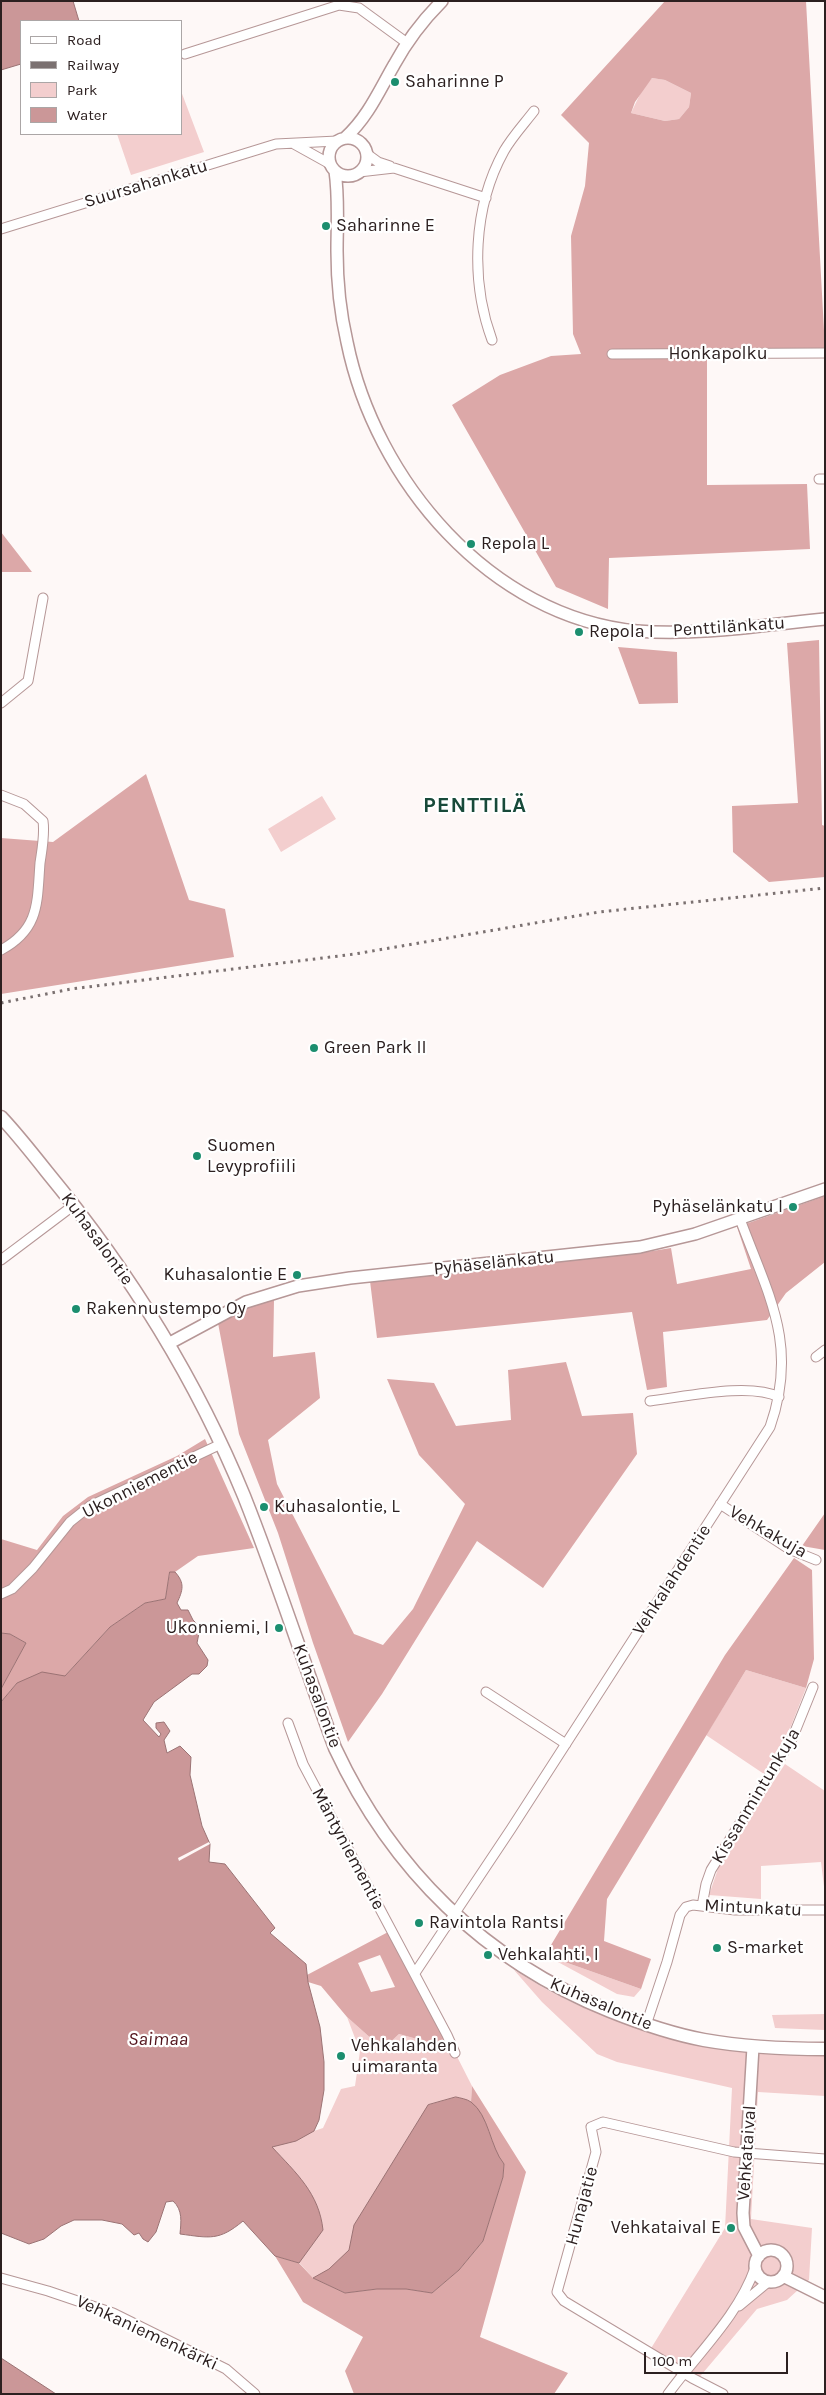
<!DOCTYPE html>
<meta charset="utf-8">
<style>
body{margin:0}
#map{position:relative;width:826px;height:2395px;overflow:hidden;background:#fef8f7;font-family:Karla,sans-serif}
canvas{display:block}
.frame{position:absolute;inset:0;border:2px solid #2c2020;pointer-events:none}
.legend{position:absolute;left:20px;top:20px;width:162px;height:115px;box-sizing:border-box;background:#fff;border:1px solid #aba6a6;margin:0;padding:6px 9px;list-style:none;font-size:15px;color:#2c2020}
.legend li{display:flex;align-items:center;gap:10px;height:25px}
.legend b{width:25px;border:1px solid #aba6a6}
.scale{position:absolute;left:644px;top:2352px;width:144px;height:22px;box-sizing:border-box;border:2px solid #2c2020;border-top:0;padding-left:6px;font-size:15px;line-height:18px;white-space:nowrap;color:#2c2020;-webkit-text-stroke:4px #fff;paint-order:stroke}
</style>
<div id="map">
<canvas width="826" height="2395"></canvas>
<div class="frame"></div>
<ul class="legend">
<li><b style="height:6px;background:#fff"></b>Road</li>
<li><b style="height:6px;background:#7b7171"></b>Railway</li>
<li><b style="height:14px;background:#f3cece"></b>Park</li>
<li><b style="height:14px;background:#cb9798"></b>Water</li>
</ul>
<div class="scale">100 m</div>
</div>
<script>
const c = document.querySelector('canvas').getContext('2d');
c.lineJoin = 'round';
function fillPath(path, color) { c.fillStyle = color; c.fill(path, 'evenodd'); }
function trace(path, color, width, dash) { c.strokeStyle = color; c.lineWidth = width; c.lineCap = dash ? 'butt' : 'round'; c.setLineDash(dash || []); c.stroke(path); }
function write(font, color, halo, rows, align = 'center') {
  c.font = font + ' Karla,sans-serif'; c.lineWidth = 4.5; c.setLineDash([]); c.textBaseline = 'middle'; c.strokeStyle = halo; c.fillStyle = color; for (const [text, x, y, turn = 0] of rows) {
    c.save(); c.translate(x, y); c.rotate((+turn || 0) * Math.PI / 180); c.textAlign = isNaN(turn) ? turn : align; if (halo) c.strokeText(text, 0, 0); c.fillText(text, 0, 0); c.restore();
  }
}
const green = new Path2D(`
 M652 78 665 80 691 93 689 107 679 119 665 121 631 113 643 88Z
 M181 91 204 152 131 175 117 134H181Z
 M322 796 336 819 281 852 268 829Z
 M746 1670 806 1688 791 1726 764 1774 706 1735Z
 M785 1764 825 1791V1895L821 1862 761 1866V1899L709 1895 720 1863Z
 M545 1955 641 1989 634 1997 617 1994Z
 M514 1970C530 1979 546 1990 563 1998 645 2037 734 2056 825 2055V2096L758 2092 751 2219 812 2228 809 2280 787 2300 757 2309 697 2380 650 2350 725 2228 732 2088 617 2062 597 2054 542 2002Z
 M825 2014V2030L775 2028 772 2015Z
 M347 2017 383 2049 399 2034 442 2046 444 2031 472 2086 471 2102 503 2177 483 2241 313 2278 288 2250 203 2136 314 2131 323 2128 341 2089 355 2086 360 2051Z`);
const forest = new Path2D(`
 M665 1H806L825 349 707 356V485L807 484 810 549 609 558 608 609 556 587 452 405 500 375 551 356 581 354 573 334 571 236 585 186 589 143 561 115ZM652 78 665 80 691 93 689 107 679 119 665 121 631 113 635 102Z
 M1 532 32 572H1Z
 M819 640 822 825 825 826V877L769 882 733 852 732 806 798 803 787 643Z
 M618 647 677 652 678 703 639 704Z
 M146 774 189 900 225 909 234 957 1 994V838L53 842Z
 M825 1196V1262L786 1293 767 1320 663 1332 667 1387 647 1390 632 1312 377 1338 370 1281 640 1253 671 1248 677 1284 751 1269 737 1227Z
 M274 1300 273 1357 315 1352 320 1398 268 1440 277 1484 354 1634 383 1645 413 1609 465 1504 419 1455 387 1379 434 1383 456 1426 511 1420 508 1370 566 1362 582 1416 633 1413 637 1454 543 1588 477 1541 382 1694 348 1742 313 1643 278 1533 239 1434 218 1323 247 1308Z
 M205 1439 254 1548 198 1556 175 1572H170L165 1599 145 1603 110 1627 65 1676 17 1683 1 1702V1689L26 1643 10 1634 1 1633V1539L37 1550 63 1516 88 1497 177 1456Z
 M825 1513V1550L802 1546Z
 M794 1558 812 1570 814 1659 806 1688 746 1670 607 1899 604 1941 651 1959 641 1989 545 1955 725 1655Z
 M390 1931 444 2031 442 2046 399 2034 383 2049 347 2017 321 1986 308 1982 307 1975ZM380 1955 395 1987 371 1992 358 1963Z
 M472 2086 526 2172 480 2337 568 2373 554 2394H354L345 2371 363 2337 303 2302 275 2256 299 2263 313 2278 345 2293 377 2289H406L432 2293 459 2270 483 2241 503 2177 504 2165 496 2154 486 2124 471 2102Z`);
const water = new Path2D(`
 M1 1H73L79 21H21V64L1 70Z
 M170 1572H175C185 1583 183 1590 177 1603L181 1610H188L193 1620 203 1630 199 1633 197 1643 208 1660 207 1666 199 1674H192L154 1702 143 1720 159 1737 161 1734 156 1728V1723L164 1722 170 1731 164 1740 167 1753 180 1746 191 1757 190 1775 202 1826 210 1844 209 1862 225 1864 275 1928 270 1933 306 1964 308 1982 320 2027 324 2062V2090L319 2120 314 2131 296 2141 272 2147C296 2173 319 2193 323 2230L299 2263 275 2256 243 2221C219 2241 210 2238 180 2234 181 2222 183 2210 173 2201L166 2202 156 2232 148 2242 143 2239 139 2233 134 2235 122 2224 102 2220H74L61 2226 44 2239 29 2244 1 2233V1702L17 1683 42 1672 65 1676 110 1627 145 1603 165 1599Z
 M1 1633 10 1634 26 1643 1 1689Z
 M456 2097C460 2098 467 2099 471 2102 489 2115 490 2147 504 2164L503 2177 483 2241 459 2270 432 2293 406 2289H377L345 2293 313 2278 329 2269 349 2250 354 2225 428 2105Z
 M1 2358 56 2394H1Z`);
const pier = new Path2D(`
 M209 1842 210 1844 179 1861 178 1858Z`);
const minor = new Path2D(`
 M185 54 339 5 359 8 407 43
 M294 144 330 164
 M367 154 378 162 390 166
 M359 172 394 168 486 198
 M1 229 276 144 337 141
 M492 340C470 280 473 207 504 151 512 137 524 124 534 111
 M612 354 825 353
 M819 479H825
 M1 703 28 681 43 598
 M1 795 24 804 43 821C45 835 42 849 40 863 37 902 40 929 1 950
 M1 1260 74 1205
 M816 1357 825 1350
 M650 1401C685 1397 749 1382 779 1397
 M720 1504 789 1549 816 1560
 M1 1594 12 1589 33 1568 70 1522 90 1506 221 1444
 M486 1692 566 1744
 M288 1723 303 1764 447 2035 455 2053
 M702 1906 706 1884 711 1870 792 1739 813 1687
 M415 1973 511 1829 770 1427C799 1344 768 1295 740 1219
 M646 2025 667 1962 680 1915 686 1907 693 1905 735 1910H825
 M1 2278 48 2291 113 2313 226 2369 255 2394
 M739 2306 768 2282
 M668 2394C698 2353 738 2316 755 2268
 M723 2394 692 2378 564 2301 557 2292 596 2152 591 2127 603 2122 734 2152 825 2159`);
const tertiary = new Path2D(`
 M345 138C368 117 379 91 394 65 407 41 423 20 442 1
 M329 157a19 19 0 1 1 38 0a19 19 0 1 1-38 0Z
 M335 171C339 198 337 224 337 251 337 281 340 312 347 342 375 480 490 617 637 631 699 636 764 625 825 619
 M168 1344 246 1302 298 1286 350 1278 640 1247 695 1234 825 1189
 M753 2047 743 2213 744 2227 759 2256
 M755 2266a16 16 0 1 1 32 0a16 16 0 1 1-32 0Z
 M783 2276 825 2297`);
const secondary = new Path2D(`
 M1 1117C17 1134 32 1153 47 1172 127 1269 196 1379 244 1496 277 1579 304 1664 335 1748 392 1870 485 1961 610 2011 640 2023 672 2034 704 2040 744 2047 784 2049 825 2049`);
const rail = new Path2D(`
 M1 1003 71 989 355 954 599 912 825 888`);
const markers = [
 [395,82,5,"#1c8e6f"],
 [326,226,5,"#1c8e6f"],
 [471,544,5,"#1c8e6f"],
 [579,632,5,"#1c8e6f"],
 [314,1048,5,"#1c8e6f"],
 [197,1156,5,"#1c8e6f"],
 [793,1207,5,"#1c8e6f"],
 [297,1275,5,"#1c8e6f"],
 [76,1309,5,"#1c8e6f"],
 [264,1507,5,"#1c8e6f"],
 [279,1628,5,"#1c8e6f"],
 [419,1923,5,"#1c8e6f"],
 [717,1948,5,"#1c8e6f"],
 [488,1955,5,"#1c8e6f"],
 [341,2056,5,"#1c8e6f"],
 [731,2228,5,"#1c8e6f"]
];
const poiNames = [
 ["Saharinne P",405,82],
 ["Saharinne E",336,226],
 ["Repola L",481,544],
 ["Repola I",589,632],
 ["Green Park II",324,1048],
 ["Suomen",207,1146],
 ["Levyprofiili",207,1167],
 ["Pyhäselänkatu I",783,1207,"right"],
 ["Kuhasalontie E",287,1275,"right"],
 ["Rakennustempo Oy",86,1309],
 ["Kuhasalontie, L",274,1507],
 ["Ukonniemi, I",269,1628,"right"],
 ["Ravintola Rantsi",429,1923],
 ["S-market",727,1948],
 ["Vehkalahti, I",498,1955],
 ["Vehkalahden",351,2046],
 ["uimaranta",351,2067],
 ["Vehkataival E",721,2228,"right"]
];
const streetNames = [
 ["Suursahankatu",146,184,-17],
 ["Honkapolku",718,354],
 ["Penttilänkatu",729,627,-4],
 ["Kuhasalontie",97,1239,54],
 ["Pyhäselänkatu",494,1263,-6],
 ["Ukonniementie",140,1485,-27],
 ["Vehkakuja",768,1532,30],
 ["Vehkalahdentie",672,1580,-57],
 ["Kuhasalontie",317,1696,70],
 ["Kissanmintunkuja",756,1796,-59],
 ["Mäntyniementie",348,1849,62],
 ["Mintunkatu",753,1908,3],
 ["Kuhasalontie",601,2004,23],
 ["Vehkataival",747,2153,-86],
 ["Hunajatie",582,2206,-75],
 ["Vehkaniemenkärki",147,2333,25]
];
const waterNames = [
 ["Saimaa",158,2040]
];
const districtNames = [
 ["PENTTILÄ",475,806]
];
fillPath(green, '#f3cece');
fillPath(forest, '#dca8a8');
fillPath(water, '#cb9798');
trace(water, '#9b7374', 1);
fillPath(pier, '#fef8f7');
trace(minor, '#b69797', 11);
trace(tertiary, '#b69797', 14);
trace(secondary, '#b69797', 15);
trace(minor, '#fff', 9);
trace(tertiary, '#fff', 11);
trace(secondary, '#fff', 12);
trace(rail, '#7b7171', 3, [2.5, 5]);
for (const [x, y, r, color] of markers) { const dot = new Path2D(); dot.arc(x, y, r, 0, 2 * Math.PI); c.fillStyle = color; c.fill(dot); trace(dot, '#fff', 2); }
write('18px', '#2c2020', '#fff', poiNames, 'left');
write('18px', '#2c2020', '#fff', streetNames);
write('italic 19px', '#52131b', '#fff', waterNames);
c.letterSpacing = '1px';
write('bold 22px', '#184a3a', '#fff', districtNames);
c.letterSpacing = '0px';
</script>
